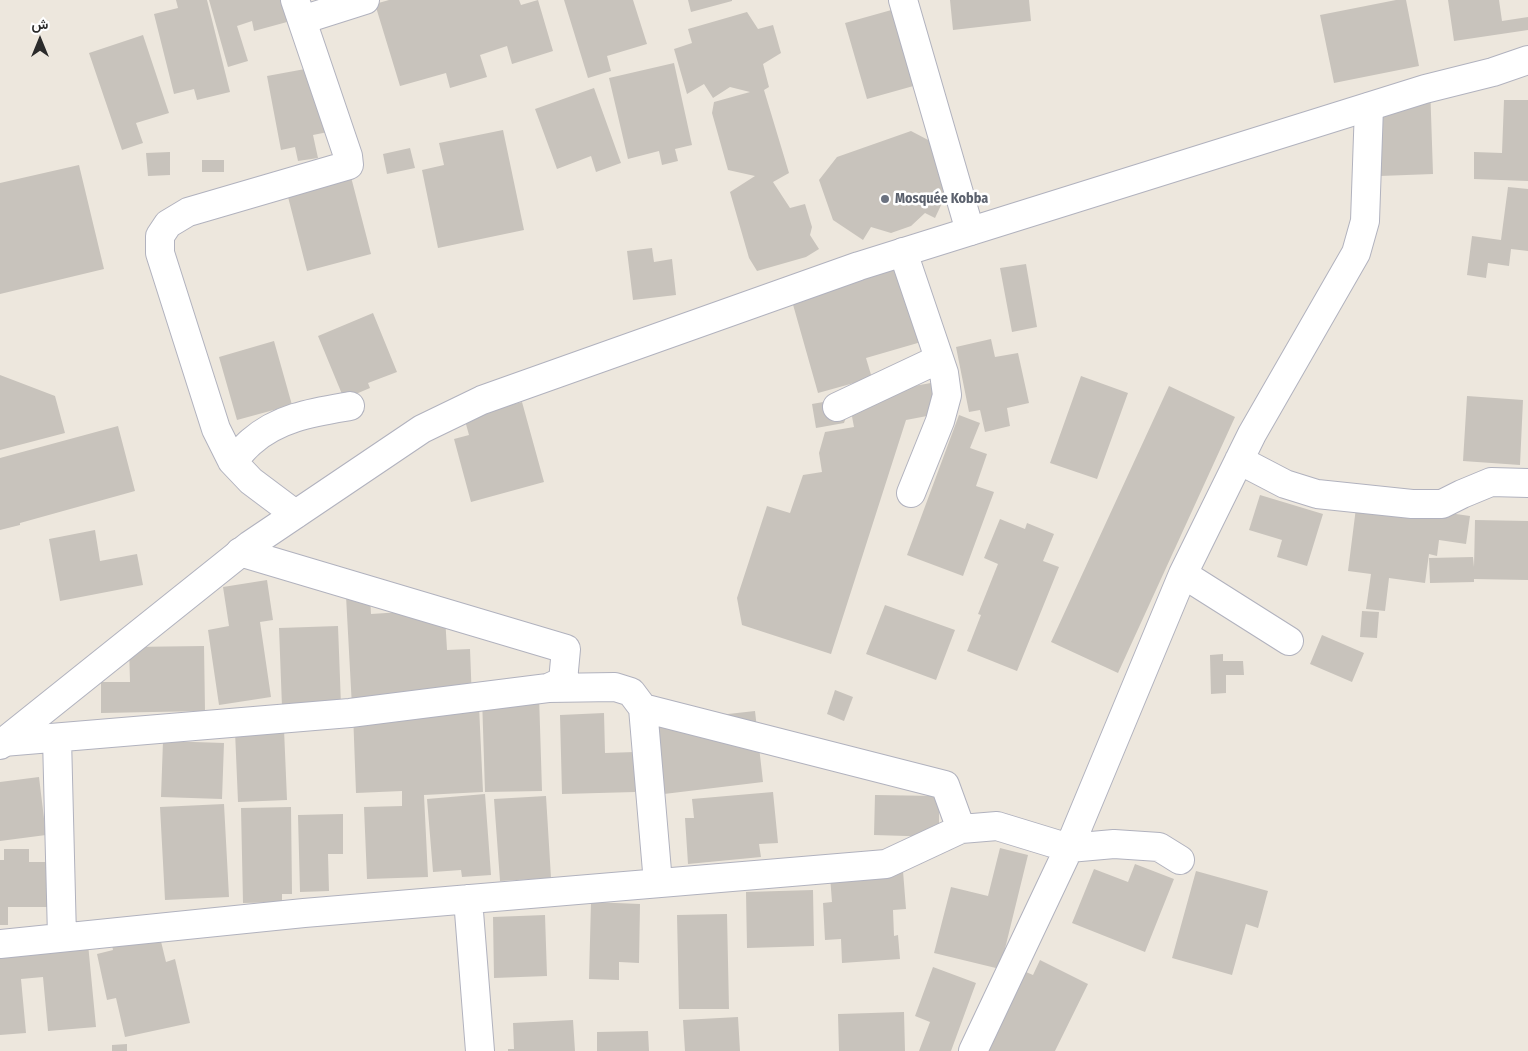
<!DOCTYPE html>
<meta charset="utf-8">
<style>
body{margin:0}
#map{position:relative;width:1528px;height:1051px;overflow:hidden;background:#ede7dd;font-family:"Fira Sans Condensed",Vazirmatn,sans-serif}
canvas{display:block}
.north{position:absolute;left:15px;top:15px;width:50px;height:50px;-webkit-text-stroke:4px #fff;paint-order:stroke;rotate:0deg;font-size:14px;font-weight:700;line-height:20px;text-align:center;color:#2b2b2b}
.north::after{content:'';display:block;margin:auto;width:18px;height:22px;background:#2b2b2b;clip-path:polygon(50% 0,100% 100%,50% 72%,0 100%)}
</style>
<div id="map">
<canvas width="1528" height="1051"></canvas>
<div class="north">ش</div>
</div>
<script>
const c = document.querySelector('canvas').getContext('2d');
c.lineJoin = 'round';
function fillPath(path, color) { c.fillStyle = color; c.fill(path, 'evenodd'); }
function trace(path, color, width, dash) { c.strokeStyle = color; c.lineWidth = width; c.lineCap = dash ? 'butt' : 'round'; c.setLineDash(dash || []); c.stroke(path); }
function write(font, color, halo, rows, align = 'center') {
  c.font = font + ' "Fira Sans Condensed",sans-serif'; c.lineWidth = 5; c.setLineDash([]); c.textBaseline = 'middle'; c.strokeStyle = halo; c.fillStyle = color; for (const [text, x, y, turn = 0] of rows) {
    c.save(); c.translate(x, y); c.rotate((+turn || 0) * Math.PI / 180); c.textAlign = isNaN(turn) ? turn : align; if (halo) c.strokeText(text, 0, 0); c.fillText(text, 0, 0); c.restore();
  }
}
const building = new Path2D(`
 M176 0H207L230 92 197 100 194 89 174 94 154 14 178 8Z
 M209 0H281L287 22 254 31 252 21 237 26 248 61 228 67Z
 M389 0H519L521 5 538 0 553 51 512 64 507 46 480 55 487 77 450 88 446 73 400 86 375 4Z
 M564 0H633L647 44 607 56 611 71 588 78Z
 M688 0H732V1L691 12Z
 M950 0H1029L1031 21 953 30Z
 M1396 0H1406L1419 66 1334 83 1320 15Z
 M1448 0H1499L1502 21 1528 17V30L1454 41Z
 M895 9 917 85 867 99 845 23Z
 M747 12 758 29 773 25 781 53 763 64 769 87 764 90 789 173 773 182 790 208 805 204 812 227 810 235 819 249 806 257 757 271 749 258 730 192 755 176 728 170 712 113 714 102 750 92 730 87 713 98 704 84 687 94 674 49 692 43 688 29Z
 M143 35 169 113 136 123 143 143 122 150 89 53Z
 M674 63 692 145 675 149 678 161 662 165 659 151 628 159 609 78Z
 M316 67 328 132 313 135 318 158 298 161 295 147 281 150 267 76Z
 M1430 84 1433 174 1380 176 1377 101Z
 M594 88 621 163 596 172 591 156 557 169 535 109Z
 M1504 100H1528V181L1474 179V152L1502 153Z
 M503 130 524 230 438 248 422 170 444 165 439 143Z
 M911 131 932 142 950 186 935 218 925 213 911 226 891 233 871 227 863 240 833 220 819 180 837 157Z
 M410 148 415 168 387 174 383 154Z
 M170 152V175L148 176 146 153Z
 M202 160H224V172H202Z
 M79 165 104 269 0 294V183Z
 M351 177 371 254 307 271 287 193Z
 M1508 187 1528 189V251L1511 249 1509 266 1488 263 1486 278 1467 275 1472 236 1501 240Z
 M652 248 654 262 672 259 676 295 633 300 627 251Z
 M897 263 928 340 866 358 872 378 818 393 790 294Z
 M1026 264 1037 327 1012 332 1000 268Z
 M373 313 397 372 368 383 370 388 344 399 318 336Z
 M991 339 995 357 1018 353 1029 403 1007 408 1010 426 985 432 980 410 969 412 956 347Z
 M274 341 292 405 237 420 219 357Z
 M0 375 55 396 65 433 0 450Z
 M1081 376 1128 393 1097 479 1050 463Z
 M931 383 934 397 927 416 906 420 831 654 742 625 737 598 767 506 790 513 803 475 822 472 819 453 825 432 854 427 850 406 844 423 816 428 812 404Z
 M1169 386 1235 417 1118 673 1051 642Z
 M1467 396 1523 400 1520 465 1463 461Z
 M522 402 544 482 471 502 454 439 469 435 464 417Z
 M959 415 980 423 970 448 987 454 976 486 994 492 963 576 907 555Z
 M118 426 135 491 20 523V525L0 530V458Z
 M1260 495 1323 514 1307 566 1277 557 1282 540 1249 530Z
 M1357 500 1470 516 1466 544 1439 540 1437 556 1429 554 1425 583 1389 578 1385 611 1366 609 1371 574 1348 571Z
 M1000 519 1025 529 1027 523 1054 534 1043 561 1059 567 1017 671 967 651 981 615 978 614 998 564 984 558Z
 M1475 520 1528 521V580L1474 579V582L1430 583 1429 558 1473 557 1474 567Z
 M95 530 100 561 137 554 143 585 60 601 49 539Z
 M267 580 273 620 260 622 271 697 219 705 208 630 229 626 223 587Z
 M370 595 371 614 402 612 444 599 447 650 470 649 472 701 352 707 346 596Z
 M885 605 955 630 936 680 866 654Z
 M1362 611 1379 612 1377 638 1360 637Z
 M338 626 341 705 282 707 279 628Z
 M1322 635 1364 653 1352 682 1310 664Z
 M204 646 205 711 101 713V682H130L129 647Z
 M1223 654V661H1243L1244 675H1226V693L1211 694 1210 655Z
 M835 690 853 697 844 721 827 714Z
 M539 695 542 791 485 792 482 697Z
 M479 706 483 792 424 795 428 877 367 879 364 807 402 806V791L356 793 353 712Z
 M755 711 763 782 664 794 656 722Z
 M604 713 605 753 635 752V792L562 794 560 715Z
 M284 729 287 800 238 802 235 731Z
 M163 741 224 743 222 799 161 797Z
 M39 777 46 835 0 841V782Z
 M773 792 778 843 759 844 761 857 688 864 685 818H694L692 799Z
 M485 794 491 875 462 877 461 870 433 872 427 799Z
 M875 795 939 796V837L874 835Z
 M546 796 551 878 500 881 494 799Z
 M224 804 229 897 165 900 160 807Z
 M291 807 292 894H282V902L243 903 241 808Z
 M343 814V854H328L329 891 300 892 298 815Z
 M1000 848 1028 855 1000 969 934 953 951 887 988 896Z
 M4 849H29V862H47V907H8V925H0V860H4Z
 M1135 864 1174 879 1145 952 1072 923 1094 869 1128 882Z
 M903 871 906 909 893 910 894 936 898 935 900 959 842 963 841 939 825 940 823 903 832 902 830 876Z
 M1196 871 1268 891 1258 928 1246 924 1232 975 1172 958Z
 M813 890 814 946 747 948 746 892Z
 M591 902 640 904 639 963 619 962V980L589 979Z
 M727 914 729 1009H679L677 915Z
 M545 915 547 976 494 978 493 917Z
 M86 923 96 1027 48 1031 43 977 21 979 26 1033 0 1035V950Z
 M157 925 166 962 175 959 190 1023 125 1037 116 998 107 1000 97 954 113 950 110 936Z
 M1040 960 1088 984 1055 1051H978L1019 969 1033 975Z
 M933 967 976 983 951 1051H919L930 1022 915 1016Z
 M904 1012 905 1051H839L838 1014Z
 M738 1017 740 1051H685L683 1020Z
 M573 1020 575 1051H508V1049H514L513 1023Z
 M648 1031 649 1051H597V1032Z
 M127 1044V1051H112V1045Z`);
const street = new Path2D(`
 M295 0 348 156 349 165 188 212 168 224 160 236V253L216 429 232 461 251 481 295 514
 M903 0 970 231
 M302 20 365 0
 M903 252 944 373 947 395 940 421 911 493
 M837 407 939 359
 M1239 460 1285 484 1317 494 1412 504H1442L1462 494 1491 482 1528 483
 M232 461C239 455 245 447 251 442 279 417 315 412 350 406
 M1183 574 1289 641
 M548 688 615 687 631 692 643 708 658 883
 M643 708 945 785 961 829
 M57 738 62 937
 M3 742 350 713 548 688 563 681 566 649 240 552
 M468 899 480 1051
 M0 944 304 913 886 864 961 829 997 826 1069 848 1114 844 1159 847 1180 860
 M973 1051 1069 848 1183 574 1252 434 1356 253 1365 221 1369 107`);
const secondary = new Path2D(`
 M0 745 250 545 422 429 482 400 859 266 1425 89 1493 72 1528 60`);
const markers = [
 [885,199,5,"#6b7280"]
];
const worshipNames = [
 ["Mosquée Kobba",895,199]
];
fillPath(building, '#c8c3bc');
trace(street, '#b1b2be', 30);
trace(secondary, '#b1b2be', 30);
trace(street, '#fff', 28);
trace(secondary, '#fff', 28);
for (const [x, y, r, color] of markers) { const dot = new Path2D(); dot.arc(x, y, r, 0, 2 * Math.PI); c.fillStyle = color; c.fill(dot); trace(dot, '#fff', 2); }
write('bold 14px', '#5b616d', '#fff', worshipNames, 'left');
</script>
